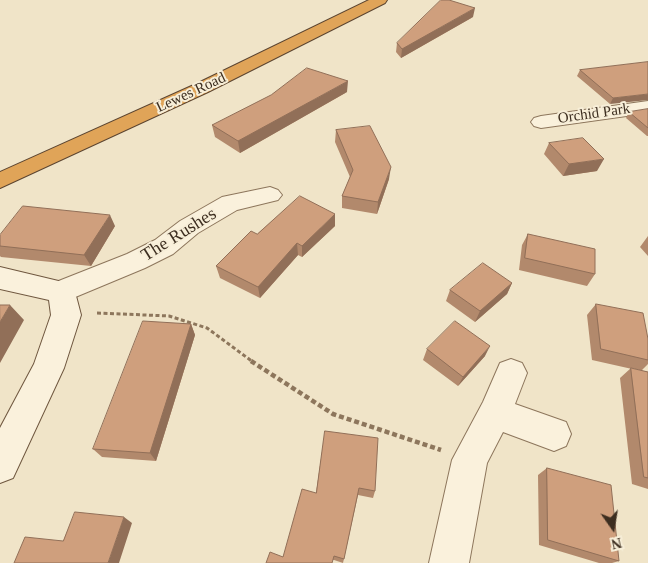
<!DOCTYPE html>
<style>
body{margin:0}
#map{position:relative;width:648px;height:563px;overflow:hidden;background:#f0e4c8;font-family:Georgia,serif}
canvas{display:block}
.north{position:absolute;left:588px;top:503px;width:50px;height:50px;-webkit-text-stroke:4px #f7eed8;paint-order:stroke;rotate:167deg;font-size:14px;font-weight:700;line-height:20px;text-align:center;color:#3d2e20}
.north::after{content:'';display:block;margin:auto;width:18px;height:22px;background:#3d2e20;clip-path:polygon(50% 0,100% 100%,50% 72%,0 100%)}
</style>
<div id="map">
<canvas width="648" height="563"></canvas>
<div class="north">N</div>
</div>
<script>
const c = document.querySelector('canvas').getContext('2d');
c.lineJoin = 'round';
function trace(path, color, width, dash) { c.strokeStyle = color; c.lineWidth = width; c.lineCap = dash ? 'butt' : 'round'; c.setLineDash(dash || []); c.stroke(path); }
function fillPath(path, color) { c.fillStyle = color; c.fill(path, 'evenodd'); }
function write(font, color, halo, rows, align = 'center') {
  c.font = font + ' Georgia,serif'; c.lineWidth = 4; c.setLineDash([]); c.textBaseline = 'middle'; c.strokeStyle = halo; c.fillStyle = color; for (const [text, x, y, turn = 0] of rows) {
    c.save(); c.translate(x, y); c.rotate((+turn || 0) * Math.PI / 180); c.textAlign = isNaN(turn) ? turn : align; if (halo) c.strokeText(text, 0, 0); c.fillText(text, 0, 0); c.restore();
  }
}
const pathFar1 = new Path2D(`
 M97 313 169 316 207 328 253 362`);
const path = new Path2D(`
 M251 361 333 414 441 450`);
const street = new Path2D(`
 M648 101V113L541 128 534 126 531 122 534 118 541 116Z
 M270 187 278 190 282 195 278 200 237 210 198 233 173 254 145 268 61 303 51 300 47 292 51 284 127 254 155 240 180 221 222 197Z
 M511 359 522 363 527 373 515 404 566 422 571 434 566 446 554 451 503 432 487 463 469 563H429L452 460 483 402 500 363Z`);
const secondary = new Path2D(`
 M0 267 71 284 75 292 81 315 64 368 13 478 0 483V428L34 364 51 315 49 300 0 289Z`);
const highway = new Path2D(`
 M369 0H387L385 3 208 92 0 188V172L196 84Z`);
const wall = new Path2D(`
 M473 17 401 58 396 52 397 43Z
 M648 62 610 104 577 76 580 70Z
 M347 92 240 153 215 137 212 125Z
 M648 109V136H647L626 118 629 112Z
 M336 130 389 179 377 214 342 208V196L350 177 335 142Z
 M549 143 597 171 563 176 544 154Z
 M115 226 91 266 1 257 0 256V235Z
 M335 226 302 257 298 255 260 298 220 278 216 266 257 234Z
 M528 234 595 274 587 286 519 270 522 245Z
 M648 236V256L640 247Z
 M512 283 507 294 475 322 446 301 450 290Z
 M596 304 648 339V364L641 371 592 360 587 315Z
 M191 324 195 335 156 461 102 457 93 449Z
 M427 349 485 356 458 386 423 360Z
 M631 368 648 372V489L632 484 620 378Z
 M325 431 375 491 373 498 358 495 343 563 334 560 283 557 316 493Z
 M547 468 619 561 612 563H599L539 545 538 475Z`);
const shadedWall = new Path2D(`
 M475 8 473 17 401 58 402 49Z
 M348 81 347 92 240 153 238 141Z
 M648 94V100L610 104 613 98Z
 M604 159 597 171 563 176 569 164Z
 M391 167 389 179 377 214 378 202Z
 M335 214V226L302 257V246Z
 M110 215 115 226 91 266 84 255Z
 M297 243 298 255 260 298 258 287Z
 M512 283 507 294 475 322 480 311Z
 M10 305 24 320 0 363V322Z
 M191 324 195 335 156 461 150 453Z
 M490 346 485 356 458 386 463 377Z
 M124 517 132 523 119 563H108Z`);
const building = new Path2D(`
 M441 0H449L475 8 402 49 397 43Z
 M648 62V94L613 98 580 70Z
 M307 68 348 81 238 141 212 125 271 95Z
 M648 109V128L629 112Z
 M370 126 391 167 378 202 342 196 353 170 336 130Z
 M583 138 604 159 569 164 549 143Z
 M300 196 335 214 302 246 297 243 258 287 216 266 251 231 257 234Z
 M23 206 110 215 84 255 0 246V235Z
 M528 234 595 249V274L525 258Z
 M483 263 512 283 480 311 450 290Z
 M596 304 643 313 648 339V360L601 349Z
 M0 305H10L0 322Z
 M143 321 191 324 150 453 93 449Z
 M455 321 490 346 463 377 427 349Z
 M631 368 648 372V478L644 477Z
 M325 431 378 438 375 491 359 488 344 559 334 556 332 563H266L270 552 283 557 302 489 316 493Z
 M547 468 611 485 619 561 548 540Z
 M75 512 124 517 108 563H14L25 537 63 541Z`);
const farStreetnames = [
 ["Lewes Road",191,93,-25],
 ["Orchid Park",594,114,-8]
];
const streetNames = [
 ["The Rushes",179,235,-32]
];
trace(street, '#8d765c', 2);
trace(secondary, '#6f573f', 2);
trace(highway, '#5b4430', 2);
trace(pathFar1, '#8d765c', 3, [4, 2.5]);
trace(path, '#8d765c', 4.5, [5, 3]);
fillPath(street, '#faf1dc');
fillPath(secondary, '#faf1dc');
fillPath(highway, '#e0a458');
fillPath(wall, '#b2896c');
fillPath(shadedWall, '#916f58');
fillPath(building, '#cf9f7d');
trace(building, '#916f58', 1);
write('15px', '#3d2e20', '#f7eed8', farStreetnames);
write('18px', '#3d2e20', '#f7eed8', streetNames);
</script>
